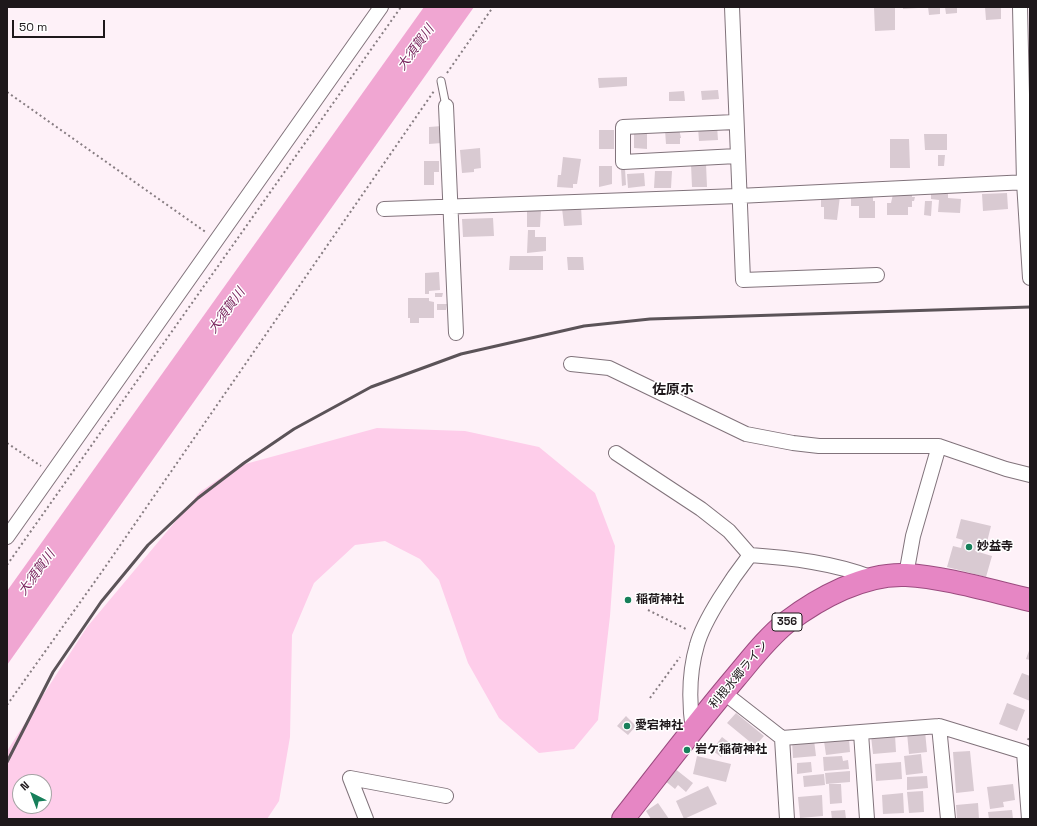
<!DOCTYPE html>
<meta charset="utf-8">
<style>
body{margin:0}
#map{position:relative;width:1037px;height:826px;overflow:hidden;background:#fef1f8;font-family:"Space Grotesk",sans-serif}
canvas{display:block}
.frame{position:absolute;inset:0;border:8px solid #1e181b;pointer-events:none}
.north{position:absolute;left:12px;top:774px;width:40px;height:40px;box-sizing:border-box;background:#fff;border:1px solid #a5a3a4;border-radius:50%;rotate:318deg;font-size:11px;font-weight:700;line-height:16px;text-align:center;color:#1e181b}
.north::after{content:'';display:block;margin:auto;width:14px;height:18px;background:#177f5a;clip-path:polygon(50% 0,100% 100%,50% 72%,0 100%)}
.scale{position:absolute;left:12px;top:20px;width:93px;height:18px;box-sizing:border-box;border:2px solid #1e181b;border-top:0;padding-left:5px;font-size:12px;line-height:14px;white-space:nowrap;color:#1e181b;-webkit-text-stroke:3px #fff;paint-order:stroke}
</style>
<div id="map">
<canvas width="1037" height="826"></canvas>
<div class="frame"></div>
<div class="north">N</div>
<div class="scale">50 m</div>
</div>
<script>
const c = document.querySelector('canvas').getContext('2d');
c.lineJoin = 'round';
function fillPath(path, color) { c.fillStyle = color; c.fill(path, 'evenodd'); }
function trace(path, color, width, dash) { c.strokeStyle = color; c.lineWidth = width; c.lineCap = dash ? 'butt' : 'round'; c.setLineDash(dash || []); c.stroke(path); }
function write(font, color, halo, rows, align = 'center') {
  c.font = font + ' "Space Grotesk","Noto Sans JP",sans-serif'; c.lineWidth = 3; c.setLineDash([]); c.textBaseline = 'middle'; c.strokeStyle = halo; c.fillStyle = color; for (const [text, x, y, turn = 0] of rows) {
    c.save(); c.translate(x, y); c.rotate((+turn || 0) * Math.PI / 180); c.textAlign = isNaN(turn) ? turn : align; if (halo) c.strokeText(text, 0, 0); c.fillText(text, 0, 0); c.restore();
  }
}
const green = new Path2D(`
 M377 428 465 431 539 447 595 493 615 546 610 616 598 720 574 749 539 753 499 718 468 663 439 580 420 559 385 541 355 545 314 583 292 635 290 737 279 801 267 819H7V751L87 627 200 492 238 466ZM20 782H44V806H20Z`);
const water = new Path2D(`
 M424 7H474L7 665V591Z`);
const building = new Path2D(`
 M874 7H895V30L875 31Z
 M903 7H918V8L903 9Z
 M928 7H940V14L929 15Z
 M945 7H957V13L946 14Z
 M985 7H1001V19L986 20Z
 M627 77V86L599 88 598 78Z
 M718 90 719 99 702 100 701 91Z
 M684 91 685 101H669V92Z
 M442 126V143L429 144V127Z
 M717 126 718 140 699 141 698 127Z
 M679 129 681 138H680V144H666L665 130Z
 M599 130H614V149H599Z
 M634 130H647V149L634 148Z
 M924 134H947V150H925Z
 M890 139H909L910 168H890Z
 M480 148 481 168 474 169V172L462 173 460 150Z
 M938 155H945L944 166H938Z
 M563 157 581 159 577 184H573V188L557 187 558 175H561Z
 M424 161H439V172H434V185H424Z
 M691 164H706L707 187H692Z
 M599 166H612V184L599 187Z
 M621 169H625L626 185 622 186Z
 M655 171H672L671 188H654Z
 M644 173 645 186 628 188 627 174Z
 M931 193 948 194V198L961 199 960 213 938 212 939 200 931 199Z
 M1007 193 1008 209 983 211 982 194Z
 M865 194H873V201H875V218H859V206H851V195L865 197Z
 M893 194H912V197H915L914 201H912V207H908V215H887V203H891Z
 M821 196H840L837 220 824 219V207H821Z
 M925 201H932L931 216 924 215Z
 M581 206 582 225 564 226 562 208Z
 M527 209 541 210 540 227H527Z
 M493 218 494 236 463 237 462 219Z
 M528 230H535V237H546V251L527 253Z
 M510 256H543V270H509Z
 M567 257H583L584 270H568Z
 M439 272 440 290 429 291V294H425V273Z
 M435 293H443L442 297H435Z
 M408 298H429V301L434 302V318H419V323H410V318H408Z
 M437 304H447L446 310H437Z
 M961 519 991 526 986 546 977 544 975 551 992 556 986 577 947 567 953 546 961 548 963 540 956 538Z
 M1030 648V660L1026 659Z
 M1022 673 1030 676V701L1013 694Z
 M1007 703 1025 710 1017 731 999 724Z
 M736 713 764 736 755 746 727 723Z
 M626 716 636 726 628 735 617 726Z
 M925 731 927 752 909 754 907 733Z
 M895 735 896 752 873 754 871 736Z
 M722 737 731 744 721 757 712 750Z
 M849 739 850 752 826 755 824 741Z
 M814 740 816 756 793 758 792 741Z
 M970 751 974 791 956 793 953 752Z
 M921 754 923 773 906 775 904 756Z
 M697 756 731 764 726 782 693 774Z
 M842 756 843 761 848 760 849 769 824 771 823 757Z
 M811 762 812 772 797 774V763Z
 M901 762 902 779 876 781 875 764Z
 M674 768 693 783 686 792 678 785 675 789 664 780Z
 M850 771V782L826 784 825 773Z
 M824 774 825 785 804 787 803 776Z
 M927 776 928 788 907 790V777Z
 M829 784H841L842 803 830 804Z
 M1013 784 1015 800 1003 802 1004 807 990 809 987 787Z
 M708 786 717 804 684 819 676 801Z
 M923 791 924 812 909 813 907 792Z
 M903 793 904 813 883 814 882 795Z
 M822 795 823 816 800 818 798 797Z
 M658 803 669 819H651L646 811Z
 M978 803 979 819H957L956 805Z
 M845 810 846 819H832L831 811Z
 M1012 810 1013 819H989L988 812Z`);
const path = new Path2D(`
 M447 73 493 7
 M7 92 207 233
 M7 443 41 466
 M7 565 401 7
 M648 610 688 630
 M650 698 680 657
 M7 705 101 573 434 91
 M1028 740 1030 735`);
const service = new Path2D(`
 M441 81 446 106`);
const minor = new Path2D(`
 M732 7 743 280 877 275
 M1020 7 1024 182 1030 278
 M446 106 456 333
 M735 122 623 127V162L737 156
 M384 209 738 196 1028 182
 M571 364 609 368 746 434 793 443 819 446H939L1006 469 1030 475
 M616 453 701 509 729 531 750 555
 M7 537 381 7
 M906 575 913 536 939 446
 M723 692 782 738 787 819
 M939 726 948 819
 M693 731C689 703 689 672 697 645 704 619 733 577 750 555 792 558 834 563 873 578
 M861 733 867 819
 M782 738 939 726 1024 752 1029 819
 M366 819 350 778 446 796`);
const trunk = new Path2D(`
 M623 819C660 772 697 723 736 677 752 658 767 638 787 622 819 598 864 573 906 575 945 577 991 591 1030 600`);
const rail = new Path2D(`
 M7 762 53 672 101 602 148 545 198 498 244 463 294 429 371 387 461 354 584 326 650 319 1030 307`);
const markers = [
 [969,547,4,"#177f5a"],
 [628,600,4,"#177f5a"],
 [627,726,4,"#177f5a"],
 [687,750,4,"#177f5a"]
];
const shields = [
 [787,622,30]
];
const shieldNames = [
 ["356",787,622]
];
const poiNames = [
 ["妙益寺",977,547],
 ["稲荷神社",636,600],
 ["愛宕神社",635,726],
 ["岩ケ稲荷神社",695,750]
];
const streetNames = [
 ["利根水郷ライン",739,675,-50]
];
const waterNames = [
 ["大須賀川",416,48,-54],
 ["大須賀川",227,311,-54],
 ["大須賀川",37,573,-54]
];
const quarterNames = [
 ["佐原ホ",673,390]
];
fillPath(green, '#fecdea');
fillPath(water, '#f0a6d2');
fillPath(building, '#d9cad2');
trace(service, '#81737b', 9);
trace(minor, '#81737b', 16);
trace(trunk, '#9b4b7f', 24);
trace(path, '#877d82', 2, [2, 3]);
trace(service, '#fff', 7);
trace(minor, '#fff', 14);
trace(trunk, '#e686c4', 22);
trace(rail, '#5b5358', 3);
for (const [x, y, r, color] of markers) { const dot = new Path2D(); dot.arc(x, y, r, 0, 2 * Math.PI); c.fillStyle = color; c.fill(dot); trace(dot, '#fff', 1.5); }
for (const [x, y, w] of shields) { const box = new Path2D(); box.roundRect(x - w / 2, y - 9, w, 18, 3); c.fillStyle = '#fff'; c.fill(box); trace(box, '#1e181b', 1); }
write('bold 11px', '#1e181b', null, shieldNames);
write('bold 12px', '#1e181b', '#fff', poiNames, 'left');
write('12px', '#1e181b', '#fff', streetNames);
write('italic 13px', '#79255e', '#fff', waterNames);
write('bold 14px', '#1e181b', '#fff', quarterNames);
</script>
